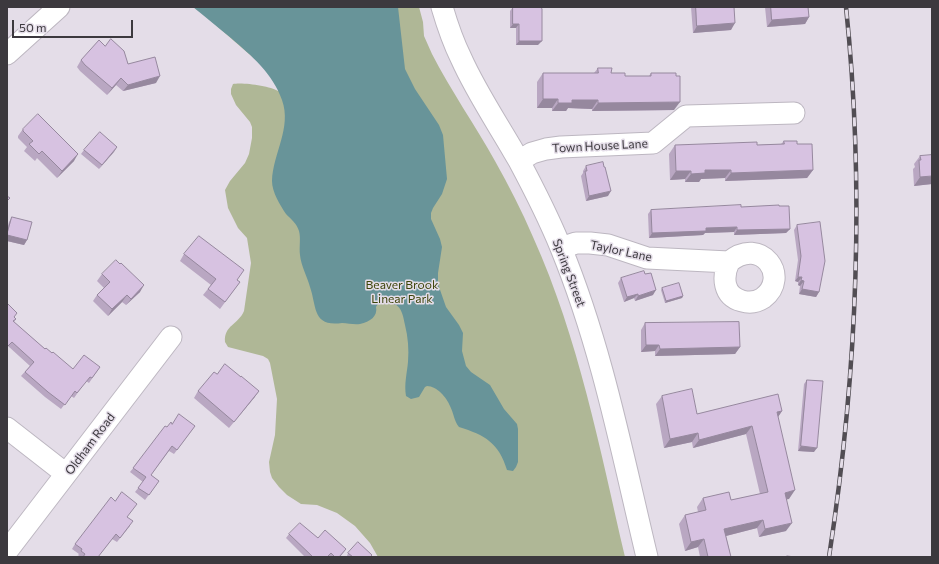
<!DOCTYPE html>
<style>
body{margin:0}
#map{position:relative;width:939px;height:564px;overflow:hidden;background:#e4dde8;font-family:Commissioner,sans-serif}
canvas{display:block}
.frame{position:absolute;inset:0;border:8px solid #3c393e;pointer-events:none}
.scale{position:absolute;left:12px;top:20px;width:121px;height:18px;box-sizing:border-box;border:2px solid #3c393e;border-top:0;padding-left:5px;font-size:12px;line-height:14px;white-space:nowrap;color:#3c393e;-webkit-text-stroke:3px #e4dde8;paint-order:stroke}
</style>
<div id="map">
<canvas width="939" height="564"></canvas>
<div class="frame"></div>
<div class="scale">50 m</div>
</div>
<script>
const c = document.querySelector('canvas').getContext('2d');
c.lineJoin = 'round';
function fillPath(path, color) { c.fillStyle = color; c.fill(path, 'evenodd'); }
function trace(path, color, width, dash) { c.strokeStyle = color; c.lineWidth = width; c.lineCap = dash ? 'butt' : 'round'; c.setLineDash(dash || []); c.stroke(path); }
function write(font, color, halo, rows, align = 'center') {
  c.font = font + ' Commissioner,sans-serif'; c.lineWidth = 3; c.setLineDash([]); c.textBaseline = 'middle'; c.strokeStyle = halo; c.fillStyle = color; for (const [text, x, y, turn = 0] of rows) {
    c.save(); c.translate(x, y); c.rotate((+turn || 0) * Math.PI / 180); c.textAlign = isNaN(turn) ? turn : align; if (halo) c.strokeText(text, 0, 0); c.fillText(text, 0, 0); c.restore();
  }
}
const green = new Path2D(`
 M195 7H419L423 22 424 36 432 54C451 91 475 125 495 161 509 186 522 211 533 237 579 339 600 449 625 557H378L370 543 355 526 337 513 317 505 301 504 287 495 279 487 272 478 270 472 269 462 275 435 277 399 270 363 268 359 263 356 228 347 225 342C224 325 238 325 244 311L251 263 247 238 238 228 228 208 225 190 230 181 245 163 249 154 252 138V127L250 122 236 105 231 94V89L233 84C242 82 270 86 278 91L280 81Z`);
const water = new Path2D(`
 M193 7H398L405 69 415 89 439 125 443 135 447 179 442 194 433 208 431 213V219L440 239 442 247 438 273V284L446 307 459 325 463 333 462 351 466 366 471 372 490 385 504 409 517 424 518 429V462L516 467 513 471 507 470C499 443 485 435 459 427 454 421 454 414 450 406 447 398 437 386 427 386L425 387 419 397 411 399 406 396C404 384 407 373 408 362 409 349 408 337 405 325 402 308 399 301 379 302L376 307C378 316 370 322 360 324 354 325 348 323 342 323 312 327 317 307 310 287 307 276 301 266 300 255 299 247 301 238 299 231 297 224 291 219 286 214 280 205 272 192 272 181 273 153 292 128 282 100 273 74 252 56 231 38 218 28 206 17 193 7Z`);
const minor = new Path2D(`
 M442 7C447 24 453 42 461 58 477 94 500 127 519 161 534 189 549 219 561 248 602 348 622 453 647 557
 M7 54 59 7
 M519 161 532 153 546 149 561 147 653 143 686 116 794 113
 M561 248 576 243H590L608 245 647 258 729 262C761 235 791 277 763 298 757 302 749 303 742 301 723 296 722 277 729 262
 M7 428 66 474
 M7 551 171 337`);
const rail = new Path2D(`
 M829 557C857 376 865 190 846 7`);
const wall = new Path2D(`
 M513 7H541L538 45H516V28H510V11Z
 M691 7H734L731 30 693 33Z
 M765 7H808L809 17 805 24 767 27Z
 M105 46 128 64 156 83 123 91 116 85 107 95 80 71 77 67 81 60Z
 M598 68 611 73 625 76H649L651 73 674 110 592 111V109L568 108 566 111H552V108H537V82L543 73H594Z
 M23 129 74 161 57 178 37 158 35 161 24 151 27 147 18 138V136Z
 M784 141 797 144 813 170 807 178 725 181V178L701 179 699 182H685V179L670 180 669 154 675 145H757L781 144Z
 M117 147 99 169 81 154 84 150Z
 M920 156 932 184 914 186 913 169 915 167 914 164Z
 M586 166 608 196 586 201 581 176 583 173V171Z
 M779 206 790 229 786 233 734 235V232L705 233 703 235 649 238 648 214 651 210Z
 M12 217 27 240 24 245 7 241V229L9 222Z
 M797 225 819 292 816 297 799 294 800 286 798 285V282L795 281 798 260 794 230Z
 M184 254 237 280 240 282 220 309 203 295 211 285 180 261Z
 M102 274 140 292 126 305 122 302 108 316 93 301 97 295 104 288 97 281Z
 M645 274 653 295 635 301 634 298 624 302 618 283 621 278Z
 M662 288 683 296 682 298 665 303 661 290Z
 M7 303 14 317 16 319 14 322 45 349 52 353 73 369 100 367 89 383 86 381 74 398 71 396 61 409 45 397 21 376 30 366 8 346 7 348Z
 M645 323 740 347 735 354 655 356V351L641 352V330Z
 M241 377 259 391 254 398 229 428 194 398 198 391Z
 M807 380 814 452 798 451 804 384Z
 M662 396 697 414 782 411 778 417 789 499H786V531L759 537 757 528 726 536 731 557H700L698 547 685 551 679 524 685 515 698 512 697 507 703 498 731 500 760 494 746 434 693 448 692 442 664 448 656 404Z
 M172 424 195 426 174 454 169 451 151 475 159 481 145 500 135 492 143 482 130 472 167 427Z
 M127 517 130 526 117 542 112 539 98 557H80L78 555 79 554 72 549 75 544Z
 M289 534 318 538 346 549 340 557H305L286 538Z
 M348 553 372 555 370 557H348L347 556Z`);
const shadedWall = new Path2D(`
 M809 17 805 24 767 27 772 20Z
 M735 23 731 30 693 33 697 26Z
 M513 24H519L516 28H510Z
 M519 41H542L538 45H516Z
 M160 76 156 83 123 91 128 85Z
 M121 78 116 85 107 95 112 88Z
 M543 99H558L552 108H537Z
 M572 100H598L592 109 568 108 566 111H552L558 103Z
 M680 102 674 110 592 111 598 103Z
 M117 147 114 152 99 169 102 165Z
 M78 154 74 161 57 178 62 171Z
 M705 170H731L725 178 701 179 699 182H685L691 174Z
 M813 170 807 178 725 181 731 173Z
 M676 171H691L685 179 670 180Z
 M932 176V184L914 186 920 177Z
 M611 191 608 196 586 201 589 196Z
 M737 227 734 232 705 233 703 235 649 238 652 233 706 228Z
 M790 229 786 233 734 235 737 230Z
 M7 235 27 240 24 245 7 241Z
 M798 277H802L798 282 795 281Z
 M801 280 804 281 800 286 798 285Z
 M144 285 140 292 126 305 131 299Z
 M802 289 819 292 816 297 799 294Z
 M656 290 653 295 635 301 638 296Z
 M638 294 634 298 624 302 627 297Z
 M127 295 122 302 108 316 112 309Z
 M683 296 682 298 665 303 666 301Z
 M646 345H659L655 351 641 352Z
 M740 347 735 354 655 356 660 349Z
 M259 391 254 398 229 428 234 422Z
 M782 411 776 420 777 412Z
 M752 426 746 434 693 448 699 440Z
 M698 433 692 442 664 448 670 439Z
 M801 446 817 448 814 452 798 451Z
 M795 490 789 499 779 501 785 493Z
 M763 520 757 528 718 538 724 529Z
 M792 523 786 531 759 537 765 529Z
 M704 539 698 547 685 551 691 542Z`);
const building = new Path2D(`
 M513 7H541L542 9V41H519V24H513Z
 M696 7H734L735 23 697 26Z
 M771 7H808L809 17 772 20Z
 M111 39 124 51 128 64 155 57 160 76 128 85 121 78 112 88 85 65 81 60 99 40 105 46Z
 M598 68H612L611 73H625V76H651V73H676V76H680V102L598 103V100H572V103H558V99H543V73H598Z
 M38 114 78 154 62 171 42 151 39 154 29 144 33 141 23 131V129Z
 M100 132 117 147 102 165 84 150Z
 M784 141H797V144H812L813 170 731 173V170H705V173L691 174V171H676L675 145 757 142V145L784 144Z
 M932 155V176L920 177 919 160H921L920 156Z
 M603 162 604 167H605L611 191 589 196 585 171H587L586 166Z
 M7 196 10 198 7 201Z
 M741 205V207L779 205V206H789L790 229 737 230V227L706 228V231L652 233 651 210Z
 M12 217 32 222 27 240 7 235Z
 M820 222 825 261 819 292 802 289 804 281 801 280 802 277H798L801 256 797 225Z
 M199 236 244 270 237 280 240 282 225 302 208 289 216 279 184 254Z
 M116 260 120 264 121 263 144 285 131 299 127 295 112 309 97 295 110 282 102 274Z
 M644 271 645 274 651 273 656 290 638 296V294L627 297 621 278Z
 M679 283 683 296 666 301 662 288Z
 M7 303 17 313 14 317 16 319 13 321 45 349 46 348 52 353 53 352 73 369 84 355 100 367 92 378 90 377 77 393 75 391 65 405 48 392 25 372 34 362 12 342 7 347Z
 M739 322 740 347 660 349 659 345H646L645 323Z
 M225 364 241 377V376L259 391 234 422 198 391 214 372 217 374Z
 M807 380 823 381 817 448 801 446Z
 M692 389 697 414 778 394 782 411 777 412 795 490 785 493 792 523 765 529 763 520 724 529 731 557H708L704 539 691 542 685 515 706 510 703 498 729 492 731 500 768 492 752 426 699 440 698 433 670 439 662 396Z
 M179 414 195 426 177 450 172 446 151 475 159 481 149 495 138 488 146 477 133 468 165 426 167 427 171 422 172 424Z
 M122 492 137 504 127 517 133 521 120 538 116 534 98 557H83L85 554 81 551 82 549 75 544 111 497 115 501Z
 M300 523 318 538 325 530 346 549 339 557H335L331 553 327 557H313L289 534Z
 M358 542 372 555 370 557H353L348 553Z
 M787 556 795 557H787Z`);
const streetNames = [
 ["Town House Lane",600,146,-3],
 ["Taylor Lane",621,251,12],
 ["Spring Street",569,273,69],
 ["Oldham Road",90,444,-53]
];
const parkNames = [
 ["Beaver Brook",402,285],
 ["Linear Park",402,299]
];
fillPath(green, '#afb796');
fillPath(water, '#689499');
trace(minor, '#bdb7c1', 23);
trace(minor, '#fff', 21);
trace(rail, '#514d53', 4.5);
trace(rail, '#e4dde8', 3, [9]);
fillPath(wall, '#b9a7c2');
fillPath(shadedWall, '#96889e');
fillPath(building, '#d7c2e1');
trace(building, '#96889e', 1);
write('12px', '#3c393e', '#e4dde8', streetNames);
write('12px', '#3c4409', '#e4dde8', parkNames);
</script>
